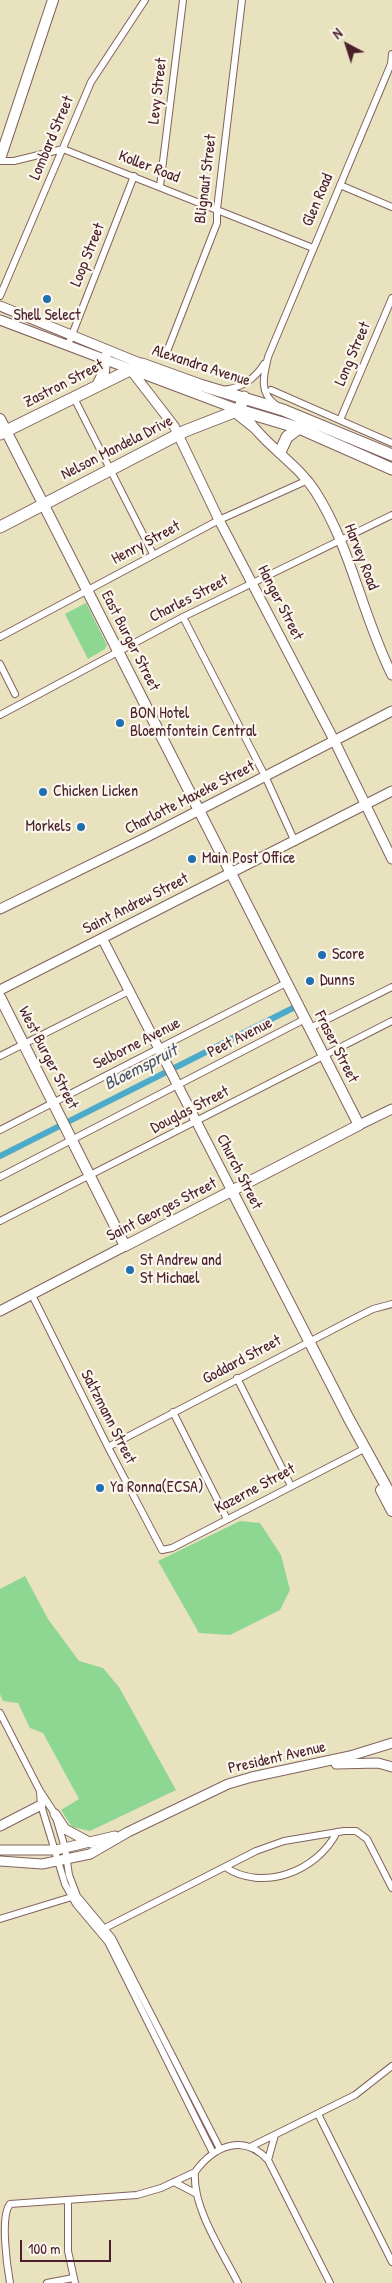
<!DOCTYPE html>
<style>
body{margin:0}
#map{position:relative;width:392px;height:2283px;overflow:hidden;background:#e9e2bf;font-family:"Patrick Hand",sans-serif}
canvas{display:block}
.north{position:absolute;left:322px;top:20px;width:50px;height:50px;-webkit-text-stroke:4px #fbf7ec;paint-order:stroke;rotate:320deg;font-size:14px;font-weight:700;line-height:20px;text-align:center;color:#4a1f2b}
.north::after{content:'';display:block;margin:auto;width:18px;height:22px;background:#4a1f2b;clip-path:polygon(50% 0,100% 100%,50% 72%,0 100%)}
.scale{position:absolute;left:20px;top:2240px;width:91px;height:22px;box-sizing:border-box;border:2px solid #4a1f2b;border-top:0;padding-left:6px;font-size:15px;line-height:18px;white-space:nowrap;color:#4a1f2b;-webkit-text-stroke:4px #fbf7ec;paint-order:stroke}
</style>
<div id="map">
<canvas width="392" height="2283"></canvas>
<div class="north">N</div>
<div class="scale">100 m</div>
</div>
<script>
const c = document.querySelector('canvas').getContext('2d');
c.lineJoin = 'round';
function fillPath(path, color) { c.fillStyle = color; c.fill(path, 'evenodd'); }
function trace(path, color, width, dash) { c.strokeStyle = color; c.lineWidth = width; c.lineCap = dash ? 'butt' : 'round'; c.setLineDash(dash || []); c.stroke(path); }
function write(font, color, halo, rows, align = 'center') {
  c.font = font + ' "Patrick Hand",sans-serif'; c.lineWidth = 4.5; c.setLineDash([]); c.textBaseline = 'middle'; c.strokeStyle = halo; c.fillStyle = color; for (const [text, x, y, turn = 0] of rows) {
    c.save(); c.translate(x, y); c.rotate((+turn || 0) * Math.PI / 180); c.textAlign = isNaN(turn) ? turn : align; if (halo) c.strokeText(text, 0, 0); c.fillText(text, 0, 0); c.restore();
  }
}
const green = new Path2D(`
 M86 603 107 645 105 649 88 659 65 614Z
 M240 1521 260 1523 281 1555 290 1590 280 1610 230 1635 199 1633 158 1561Z
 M25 1576 48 1619 79 1661 103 1668 119 1687 176 1790 90 1831 72 1827 61 1810 79 1799 43 1733 30 1728 18 1703 3 1701 0 1694V1589Z`);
const canal = new Path2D(`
 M0 1156 295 1007`);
const street = new Path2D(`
 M0 161H14L63 149 313 248
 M340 185 392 207
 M160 186 183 0
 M0 296 91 82 145 0
 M68 345 134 176
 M166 354 217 223V209L242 0
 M223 390C241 388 255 379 264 364
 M271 390 392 443
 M74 398 153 554
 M276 405C258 392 264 375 268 357L391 64 392 54
 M233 413 253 429
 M340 420 392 298
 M183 617 265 776 295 842
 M0 637 219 520 308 480
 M0 664 15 694
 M0 715 183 617 392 515
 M310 1028 392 987
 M0 1056 129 991
 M0 1130 286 983
 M0 1177 305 1019
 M0 1221 392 1021
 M32 1295 108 1447 162 1550 172 1548 360 1451
 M237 1378 291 1486
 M173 1412 227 1519
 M108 1447 353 1319 373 1309 392 1304
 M0 1713 40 1791 55 1814 65 1848 69 1875 77 1896 112 1938 220 2149
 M40 1792 41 1805 65 1884 76 1904 108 1942 213 2153
 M225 1867C262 1892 317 1872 337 1832
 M0 1919 75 1896
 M103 1929 256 1851 284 1841 344 1831H356L367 1839 392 1888
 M318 2114 392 2262
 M252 2146 355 2095 392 2066
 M268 2160 275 2135
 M174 2182 195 2193
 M68 2201V2251L75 2283
 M10 2283C7 2266 0 2216 10 2204L137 2195 161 2188 195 2172
 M47 2283 73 2278
 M238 2283C222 2251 192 2207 195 2172 214 2146 243 2133 268 2160L330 2283`);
const secondary = new Path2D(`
 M0 306 142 364
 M0 320 239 410C247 417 252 426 259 433 277 453 300 468 315 491 351 547 362 615 392 675
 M130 369 174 426 219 520 334 740 392 859
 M0 909 147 837 392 711
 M102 938 232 1191
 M0 990 392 791
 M359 1125 392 1109
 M0 1311 125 1246
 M336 1764 378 1763 392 1767
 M55 1814 65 1829 91 1843
 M0 1826 41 1805
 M0 1850H56L115 1836
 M0 1861 42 1864 90 1854 128 1832 228 1784 252 1777 350 1756 392 1743`);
const primary = new Path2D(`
 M0 159 53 0
 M0 419 359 1125 125 1246 0 997
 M232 1191 349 1419 392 1497
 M381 1490 392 1511`);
const highway = new Path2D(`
 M98 385 103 375 105 358
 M239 410 299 428 392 469
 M0 434 142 364 200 385 283 410 392 455
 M280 452 287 437 299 428
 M0 527 185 431 239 410 244 397`);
const markers = [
 [47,299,5,"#1f6fb2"],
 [120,723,5,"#1f6fb2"],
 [43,792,5,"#1f6fb2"],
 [81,827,5,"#1f6fb2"],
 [192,859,5,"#1f6fb2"],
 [322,955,5,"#1f6fb2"],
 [310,981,5,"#1f6fb2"],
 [130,1270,5,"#1f6fb2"],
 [100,1488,5,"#1f6fb2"]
];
const streetNames = [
 ["Levy Street",158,91,-83],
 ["Lombard Street",52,138,-67],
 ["Koller Road",149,167,21],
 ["Blignaut Street",206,179,-83],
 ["Glen Road",318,200,-67],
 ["Loop Street",88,255,-68],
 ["Long Street",353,354,-67],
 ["Alexandra Avenue",201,366,18],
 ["Zastron Street",64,384,-27],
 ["Nelson Mandela Drive",117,448,-27],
 ["Henry Street",146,543,-28],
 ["Harvey Road",361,557,69],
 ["Charles Street",189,599,-27],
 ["Hanger Street",280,603,63],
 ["East Burger Street",130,641,63],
 ["Charlotte Maxeke Street",190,798,-27],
 ["Saint Andrew Street",136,904,-27],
 ["Peet Avenue",240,1038,-27],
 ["Selborne Avenue",137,1044,-27],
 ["Fraser Street",336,1047,63],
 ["West Burger Street",48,1058,63],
 ["Douglas Street",190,1110,-27],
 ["Church Street",239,1172,63],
 ["Saint Georges Street",162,1210,-27],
 ["Goddard Street",242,1360,-28],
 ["Saltzmann Street",108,1417,63],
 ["Kazerne Street",255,1489,-28],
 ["President Avenue",277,1758,-13]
];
const poiNames = [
 ["Shell Select",47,316,"center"],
 ["BON Hotel",130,714],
 ["Bloemfontein Central",130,732],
 ["Chicken Licken",53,792],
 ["Morkels",71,827,"right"],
 ["Main Post Office",202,859],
 ["Score",332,955],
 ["Dunns",320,981],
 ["St Andrew and",140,1261],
 ["St Michael",140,1279],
 ["Ya Ronna(ECSA)",110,1488]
];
const waterNames = [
 ["Bloemspruit",141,1068,-27]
];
fillPath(green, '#8ed793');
trace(canal, '#4caaca', 6);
trace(street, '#82635f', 8);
trace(secondary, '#82635f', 11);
trace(primary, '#82635f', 12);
trace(highway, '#82635f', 13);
trace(street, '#fff', 6);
trace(secondary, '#fff', 9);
trace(primary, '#fff', 10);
trace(highway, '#fff', 11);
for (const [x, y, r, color] of markers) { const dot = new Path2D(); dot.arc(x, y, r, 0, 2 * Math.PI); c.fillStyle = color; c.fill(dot); trace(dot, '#fbf7ec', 2); }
write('16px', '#4a1f2b', '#fbf7ec', streetNames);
write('16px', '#4a1f2b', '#fbf7ec', poiNames, 'left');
write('italic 18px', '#4b576b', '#fbf7ec', waterNames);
</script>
